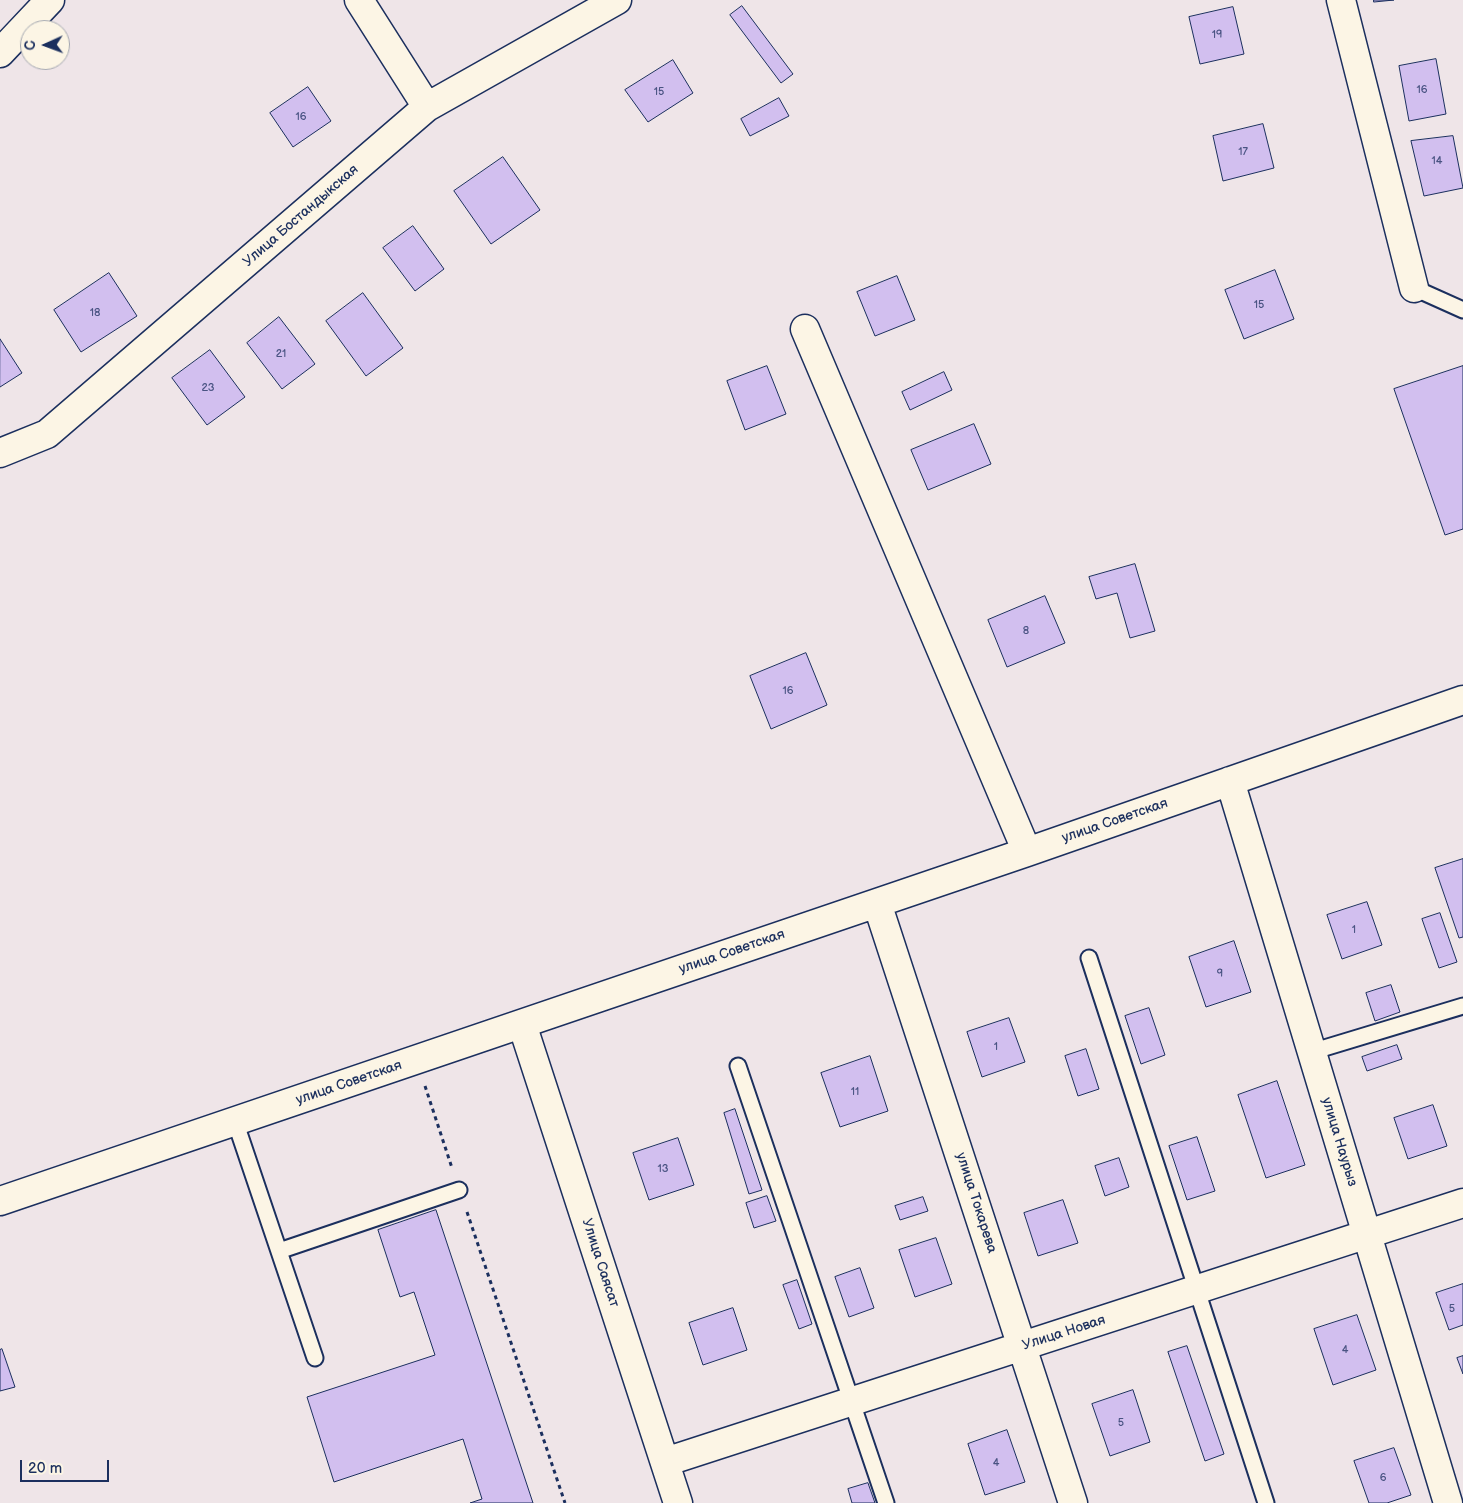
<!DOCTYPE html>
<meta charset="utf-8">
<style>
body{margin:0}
#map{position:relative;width:1463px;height:1503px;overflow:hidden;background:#efe5e8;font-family:"Balsamiq Sans",sans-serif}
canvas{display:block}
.north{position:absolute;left:20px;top:20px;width:50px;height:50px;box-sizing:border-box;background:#fcf5e5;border:1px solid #a2a6af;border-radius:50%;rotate:268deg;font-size:14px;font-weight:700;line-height:20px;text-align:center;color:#1b2f5e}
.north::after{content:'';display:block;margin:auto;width:18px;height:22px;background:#1b2f5e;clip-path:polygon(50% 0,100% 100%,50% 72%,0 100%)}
.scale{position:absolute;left:20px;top:1460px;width:89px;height:22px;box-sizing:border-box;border:2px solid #1b2f5e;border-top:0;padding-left:6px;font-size:15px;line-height:18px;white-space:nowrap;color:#1b2f5e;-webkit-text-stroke:4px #fcf5e5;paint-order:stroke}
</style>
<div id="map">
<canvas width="1463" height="1503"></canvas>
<div class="north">С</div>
<div class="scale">20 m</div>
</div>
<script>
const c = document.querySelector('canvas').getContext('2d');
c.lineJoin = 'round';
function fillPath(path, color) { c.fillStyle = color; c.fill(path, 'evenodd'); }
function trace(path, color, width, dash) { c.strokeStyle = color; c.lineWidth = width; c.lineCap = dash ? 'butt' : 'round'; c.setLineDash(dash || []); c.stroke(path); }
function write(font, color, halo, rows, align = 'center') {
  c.font = font + ' "Balsamiq Sans",sans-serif'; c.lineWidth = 4; c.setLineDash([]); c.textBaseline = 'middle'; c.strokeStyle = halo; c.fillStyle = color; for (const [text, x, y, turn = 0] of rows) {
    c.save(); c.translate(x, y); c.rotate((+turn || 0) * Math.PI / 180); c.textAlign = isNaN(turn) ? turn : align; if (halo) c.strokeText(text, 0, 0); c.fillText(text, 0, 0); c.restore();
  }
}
const building = new Path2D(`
 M1374 0H1394L1374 2Z
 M742 6 793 74 781 83 730 15Z
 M1233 7 1244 54 1200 64 1189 17Z
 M1436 59 1446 114 1409 121 1399 66Z
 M673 60 693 93 648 122 625 90Z
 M308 87 331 121 293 147 270 113Z
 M779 98 789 116 750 136 741 119Z
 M1263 124 1274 168 1223 181 1213 136Z
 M1453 136 1463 188 1424 196 1411 141Z
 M503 157 540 210 491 244 454 191Z
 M413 226 444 269 415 291 383 248Z
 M1275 270 1294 319 1244 339 1225 290Z
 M109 273 137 316 81 352 54 310Z
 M897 276 915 320 875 336 857 292Z
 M363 293 403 348 366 376 326 321Z
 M279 317 315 364 282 389 247 343Z
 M0 339 22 373 0 387Z
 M210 350 245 397 207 425 172 378Z
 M767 366 786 414 745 430 727 381Z
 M1463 366V529L1445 535 1394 389Z
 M944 372 952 390 910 410 902 392Z
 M974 424 991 464 928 490 911 450Z
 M1135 564 1155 631 1130 638 1117 593 1096 599 1089 577Z
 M1045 596 1065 643 1007 667 988 620Z
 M806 653 827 705 771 729 750 676Z
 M1463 859V937L1459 938 1435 868Z
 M1367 902 1382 945 1342 959 1327 915Z
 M1440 913 1457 962 1439 968 1422 919Z
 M1234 941 1251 992 1206 1007 1189 957Z
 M1391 985 1400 1012 1375 1021 1366 993Z
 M1149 1008 1165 1055 1141 1064 1125 1016Z
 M1009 1018 1025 1062 982 1077 967 1032Z
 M1397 1045 1402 1059 1367 1071 1362 1057Z
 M1086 1049 1099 1089 1078 1096 1065 1056Z
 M870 1056 888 1111 840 1127 821 1073Z
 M1277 1081 1305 1165 1266 1178 1238 1095Z
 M1433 1105 1447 1146 1408 1159 1394 1118Z
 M735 1109 762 1190 749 1194 724 1113Z
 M1197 1137 1215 1191 1187 1200 1169 1146Z
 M678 1138 694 1185 649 1200 633 1153Z
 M1119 1158 1129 1187 1105 1196 1095 1166Z
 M767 1196 776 1221 754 1228 746 1203Z
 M923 1197 928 1211 900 1220 895 1206Z
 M1063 1200 1078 1243 1038 1256 1024 1213Z
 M436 1210 533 1503H470L482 1499 463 1439 334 1482 307 1397 435 1355 414 1292 400 1297 378 1230Z
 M936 1238 952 1284 915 1297 899 1250Z
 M860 1268 874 1308 849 1317 835 1277Z
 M797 1280 812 1324 799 1329 783 1285Z
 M1463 1284V1325L1449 1330 1436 1293Z
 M733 1308 747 1350 703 1365 689 1323Z
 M1357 1315 1376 1370 1333 1385 1314 1329Z
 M1187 1346 1224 1454 1205 1461 1168 1352Z
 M2 1349 15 1387 0 1391V1350Z
 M1463 1356V1374L1457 1358Z
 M1133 1390 1150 1442 1110 1456 1092 1404Z
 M1007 1430 1025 1482 985 1495 968 1444Z
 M1394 1448 1411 1495 1387 1503H1369L1354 1461Z
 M868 1483 875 1503H852L848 1489Z`);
const path = new Path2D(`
 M425 1086 452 1168
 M467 1212 565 1503`);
const lane = new Path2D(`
 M1414 288 1463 310
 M1089 958 1266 1503
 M1311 1052 1463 1006
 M738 1066 886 1503
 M235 1121 315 1358
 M279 1251 459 1190`);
const street = new Path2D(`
 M359 0 427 107
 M1341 0 1414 288
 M0 53 50 0
 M805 329 1027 852
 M0 453 47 434 427 107 617 0
 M1230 781 1448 1503
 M877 903 1073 1503
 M522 1024 678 1503
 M0 1201 1027 852 1463 700
 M665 1462 1463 1203`);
const numberNames = [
 ["19",1217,35],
 ["16",1422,90],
 ["15",659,92],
 ["16",301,117],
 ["17",1243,152],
 ["14",1437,161],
 ["15",1259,305],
 ["18",95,313],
 ["21",281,354],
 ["23",208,388],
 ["8",1026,631],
 ["16",788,691],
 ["1",1354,930],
 ["9",1220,974],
 ["1",996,1047],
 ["11",855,1092],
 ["13",663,1169],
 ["5",1452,1309],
 ["4",1345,1350],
 ["5",1121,1423],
 ["4",996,1463],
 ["6",1383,1478]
];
const streetNames = [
 ["Улица Бостандыкская",301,216,-41],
 ["улица Советская",1115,821,-19],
 ["улица Советская",732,952,-19],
 ["улица Советская",349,1083,-19],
 ["улица Наурыз",1339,1142,73],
 ["улица Токарева",976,1203,72],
 ["Улица Саясат",600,1263,72],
 ["Улица Новая",1064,1333,-18]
];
fillPath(building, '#d2bfef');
trace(building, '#1b2f5e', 1);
trace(lane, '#1b2f5e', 19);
trace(street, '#1b2f5e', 31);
trace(path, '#1b2f5e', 3, [4, 4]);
trace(lane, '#fcf5e5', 15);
trace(street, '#fcf5e5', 28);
write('11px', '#495382', null, numberNames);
write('14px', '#1b2f5e', '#fcf5e5', streetNames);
</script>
